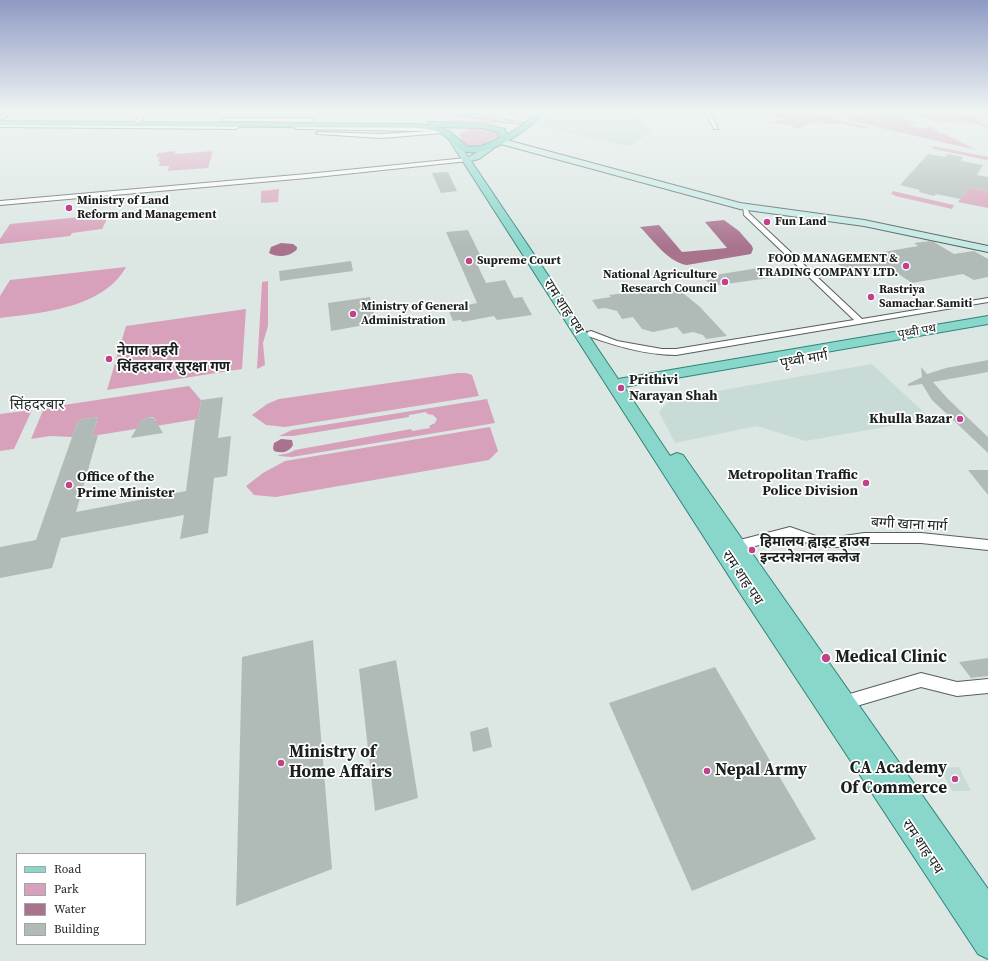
<!DOCTYPE html>
<meta charset="utf-8">
<style>
body{margin:0}
#map{position:relative;width:988px;height:961px;overflow:hidden;background:#dce7e4;font-family:"Source Serif 4",serif}
canvas{display:block}
.legend{position:absolute;left:16px;top:853px;width:130px;height:92px;box-sizing:border-box;background:#fff;border:1px solid #a4a5a5;margin:0;padding:5px 7px;list-style:none;font-size:12px;color:#1b1f1e}
.legend li{display:flex;align-items:center;gap:8px;height:20px}
.legend b{width:20px;border:1px solid #a4a5a5}
</style>
<div id="map">
<canvas width="988" height="961"></canvas>
<ul class="legend">
<li><b style="height:5px;background:#89d6cb"></b>Road</li>
<li><b style="height:11px;background:#d7a1bb"></b>Park</li>
<li><b style="height:11px;background:#a9738e"></b>Water</li>
<li><b style="height:11px;background:#b0bbb8"></b>Building</li>
</ul>
</div>
<script>
const c = document.querySelector('canvas').getContext('2d');
c.lineJoin = 'round';
function fillPath(path, color) { c.fillStyle = color; c.fill(path, 'evenodd'); }
function trace(path, color, width, dash) { c.strokeStyle = color; c.lineWidth = width; c.lineCap = dash ? 'butt' : 'round'; c.setLineDash(dash || []); c.stroke(path); }
function write(font, color, halo, rows, align = 'center') {
  c.font = font + ' "Source Serif 4","Noto Sans Devanagari",serif'; c.lineWidth = 3.5; c.setLineDash([]); c.textBaseline = 'middle'; c.strokeStyle = halo; c.fillStyle = color; for (const [text, x, y, turn = 0] of rows) {
    c.save(); c.translate(x, y); c.rotate((+turn || 0) * Math.PI / 180); c.textAlign = isNaN(turn) ? turn : align; if (halo) c.strokeText(text, 0, 0); c.fillText(text, 0, 0); c.restore();
  }
}
const built = new Path2D(`
 M350 112H436V115H425L424 120 361 119 363 115H349Z
 M547 112H634L652 131 631 145 627 146 532 125 546 115Z
 M872 364 931 419 805 441 757 426 675 443 659 412 671 399Z
 M959 767 971 791H952L940 768Z`);
const green = new Path2D(`
 M775 112H808L868 127 864 129 840 123 833 125 818 121 814 123H810L798 129 792 127 794 126C787 124 781 125 773 123V122L777 120H786L769 115Z
 M865 112 907 114 906 115 910 116 909 117 903 116 902 118 916 122 909 125 922 129 929 127 926 126 928 125 939 132 937 133 945 134 976 150 847 120 853 116 849 114 858 116Z
 M943 112 952 115 957 114 954 112H956L981 120 988 119V120L982 122 975 120 988 125V128L964 121 939 123 916 114Z
 M449 120 499 121 510 124 439 122Z
 M477 128H487L499 131V137L484 146 467 147 460 138 459 134 467 129Z
 M933 146 988 157V159L986 160 934 149 932 148Z
 M175 151V154L213 151 208 168 168 171 169 166H159L160 162 158 161 159 157H156L158 153Z
 M969 187 988 191V208L958 202Z
 M279 189 278 202 261 203V191Z
 M893 191 897 192 954 205 952 209 895 196V195L891 194Z
 M100 215 108 217 102 229 72 233 70 236 0 244V239L10 224Z
 M126 267C104 308 41 313 0 318V296L10 280Z
 M268 281V326L263 343 265 365 257 369 262 282Z
 M246 309 242 369 107 390 126 326Z
 M458 373H466L472 375 479 396 285 427 266 425 252 415 267 404 279 399Z
 M189 386 201 400 198 419 150 427 156 420 153 417H148L140 422 139 425 142 428 92 436 98 417 78 420 72 437 50 436 31 439 44 408Z
 M487 399 495 423 292 457 278 456 279 455 289 453 295 450 411 429 412 431 430 428 429 426 435 423 437 419 433 415 427 414 426 412 409 415V417L293 436H279L292 430Z
 M32 410 14 449 0 451V414Z
 M490 427 498 451 489 460 276 497 254 495 246 486 263 473 285 461Z`);
const water = new Path2D(`
 M724 220 739 231 752 246 753 249 751 254 687 265C669 263 653 240 640 227L659 225 682 252 727 248 705 222Z
 M281 243 293 244 297 247V249C291 257 277 258 269 253L271 247Z
 M281 439 292 440 293 445C289 452 282 454 274 451L273 448 274 443Z`);
const building = new Path2D(`
 M928 154 946 157 948 154 963 157 961 161 983 165 977 175 988 177V191L969 187 960 199 936 194 934 196 919 192 920 190 900 185Z
 M448 172 457 191 441 193 432 173Z
 M468 230 483 261 476 262 486 283 505 280 514 298 522 297 532 315 497 320 494 316 462 322 461 320 453 321 448 309 477 303 446 232Z
 M929 241 934 242 954 254 974 251 988 259V277L974 280 963 274 912 283 888 267 849 273 838 264 872 259 866 255 918 246 914 243Z
 M351 261 353 271 280 281 279 271Z
 M758 268 769 278 712 286 703 277Z
 M666 288 683 293 700 307 727 336 706 339 703 335 693 332 683 334 677 327 653 332 642 329 633 317 622 319 617 311 605 308 598 309 592 300 611 297 609 295Z
 M370 297 376 323 331 331 328 303Z
 M988 360V372L933 382 947 398 988 437V453L932 400 922 384 908 386V384L922 377 921 367 927 374 946 368Z
 M223 397 218 438 231 436 227 476 214 478 208 533 180 539 184 515 61 538 52 568 0 578V547L36 540 78 420 98 417 92 436 98 435 76 512 186 491 195 420 198 419 201 400Z
 M148 417 154 418 163 433 131 438 140 422Z
 M968 470H988V495Z
 M313 640 332 869 236 906 242 657Z
 M988 658V676L971 678 959 662Z
 M396 660 418 798 375 811 359 669Z
 M715 667 816 839 692 891 609 703Z
 M488 727 492 747 473 752 470 732Z`);
const minor = new Path2D(`
 M5 112H11L3 119H0V117Z
 M141 112H146C142 119 139 127 130 127V125L136 121Z
 M440 112H455L524 123 522 124Z
 M705 112H710L718 129H714Z
 M430 131H443L445 132 443 133 381 138 318 134 316 133 318 132 381 134Z
 M743 206H747L749 213 862 319 988 298V302L676 355C646 355 616 346 588 336L587 334 588 332 591 331 617 341 662 349H676L854 320 744 215Z
 M790 527 816 536 837 537 864 533H921L988 540V550L921 543H864L837 547 816 546 790 537 736 551 732 550 730 546 732 542 736 541Z
 M921 673 957 682 988 679V693L957 696 921 687 843 710 838 708 836 703 838 698 843 696Z`);
const tertiary = new Path2D(`
 M224 118H310L313 120 310 122 222 121V119Z
 M0 123 236 125 239 127 236 129 0 127Z
 M295 126 420 127 442 129 445 131 442 133 420 131 297 129 295 128Z
 M466 158 468 159V161L307 178 0 205V201L307 174Z`);
const secondary = new Path2D(`
 M497 139H503L740 203 864 220 988 246V252L864 226 740 209 497 143Z`);
const primary = new Path2D(`
 M451 139H457L468 157C477 154 484 144 493 145V149L479 159 471 161 618 379 988 316V324L624 387 670 456 677 453 683 455 988 889V959L978 954 738 590 462 160 450 141Z`);
const trunk = new Path2D(`
 M537 112H544C530 130 487 159 463 151 456 148 452 142 446 137 438 130 427 129 417 128L0 125V121L417 124 428 125V122H431L483 124 505 129 507 135 525 123ZM435 127 483 128 498 132 499 139 482 146 468 147 449 131Z`);
const markers = [
 [69,208,4,"#c1418b"],
 [767,222,4,"#c1418b"],
 [469,261,4,"#c1418b"],
 [906,266,4,"#c1418b"],
 [725,282,4,"#c1418b"],
 [871,297,4,"#c1418b"],
 [353,314,4,"#c1418b"],
 [109,359,4,"#c1418b"],
 [621,388,4,"#c1418b"],
 [960,419,4,"#c1418b"],
 [866,483,4,"#c1418b"],
 [69,485,4,"#c1418b"],
 [752,550,4,"#c1418b"],
 [826,658,5,"#c1418b"],
 [281,763,4,"#c1418b"],
 [707,771,4,"#c1418b"],
 [955,779,4,"#c1418b"]
];
const farPoinames = [
 ["Ministry of Land",77,201],
 ["Reform and Management",77,215],
 ["Fun Land",775,222],
 ["FOOD MANAGEMENT &",898,259,"right"],
 ["TRADING COMPANY LTD.",898,273,"right"],
 ["Supreme Court",477,261],
 ["National Agriculture",717,275,"right"],
 ["Research Council",717,289,"right"],
 ["Rastriya",879,290],
 ["Samachar Samiti",879,304],
 ["Ministry of General",361,307],
 ["Administration",361,321]
];
const farStreetnames = [
 ["पृथ्वी पथ",917,332,-10]
];
const streetNames = [
 ["राम शाह पथ",563,307,57],
 ["पृथ्वी मार्ग",804,360,-10],
 ["बग्गी खाना मार्ग",909,525,3],
 ["राम शाह पथ",742,578,56],
 ["राम शाह पथ",922,847,56]
];
const poiNames = [
 ["नेपाल प्रहरी",117,351],
 ["सिंहदरबार सुरक्षा गण",117,367],
 ["Prithivi",629,380],
 ["Narayan Shah",629,396],
 ["Khulla Bazar",952,419,"right"],
 ["Metropolitan Traffic",858,475,"right"],
 ["Police Division",858,491,"right"],
 ["Office of the",77,477],
 ["Prime Minister",77,493],
 ["हिमालय ह्वाइट हाउस",760,542],
 ["इन्टरनेशनल कलेज",760,558]
];
const neighbourhoodNames = [
 ["सिंहदरबार",37,405]
];
const nearPoinames = [
 ["Medical Clinic",835,658],
 ["Ministry of",289,753],
 ["Home Affairs",289,773],
 ["CA Academy",947,769,"right"],
 ["Of Commerce",947,789,"right"],
 ["Nepal Army",715,771]
];
fillPath(built, '#c8dbd7');
fillPath(green, '#d7a1bb');
fillPath(water, '#a9738e');
fillPath(building, '#b0bbb8');
trace(minor, '#565f5d', 2);
trace(tertiary, '#565f5d', 2);
trace(secondary, '#565f5d', 2);
trace(primary, '#2f8478', 2);
trace(trunk, '#2f8478', 2);
fillPath(minor, '#fff');
fillPath(tertiary, '#fff');
fillPath(secondary, '#c4eae5');
fillPath(primary, '#89d6cb');
fillPath(trunk, '#62c8ba');
const sky = c.createLinearGradient(0, 0, 0, 247);
sky.addColorStop(0, '#8f9ac4');
sky.addColorStop(0.45, '#eff4f3');
sky.addColorStop(1, '#eff4f300');
c.fillStyle = sky;
c.fillRect(0, 0, 988, 247);
for (const [x, y, r, color] of markers) { const dot = new Path2D(); dot.arc(x, y, r, 0, 2 * Math.PI); c.fillStyle = color; c.fill(dot); trace(dot, '#fff', 1.5); }
write('bold 12px', '#1b1f1e', '#fff', farPoinames, 'left');
write('12px', '#1b1f1e', '#fff', farStreetnames);
write('14px', '#1b1f1e', '#fff', streetNames);
write('bold 14px', '#1b1f1e', '#fff', poiNames, 'left');
write('15px', '#242c2a', '#fff', neighbourhoodNames);
write('bold 17px', '#1b1f1e', '#fff', nearPoinames, 'left');
</script>
